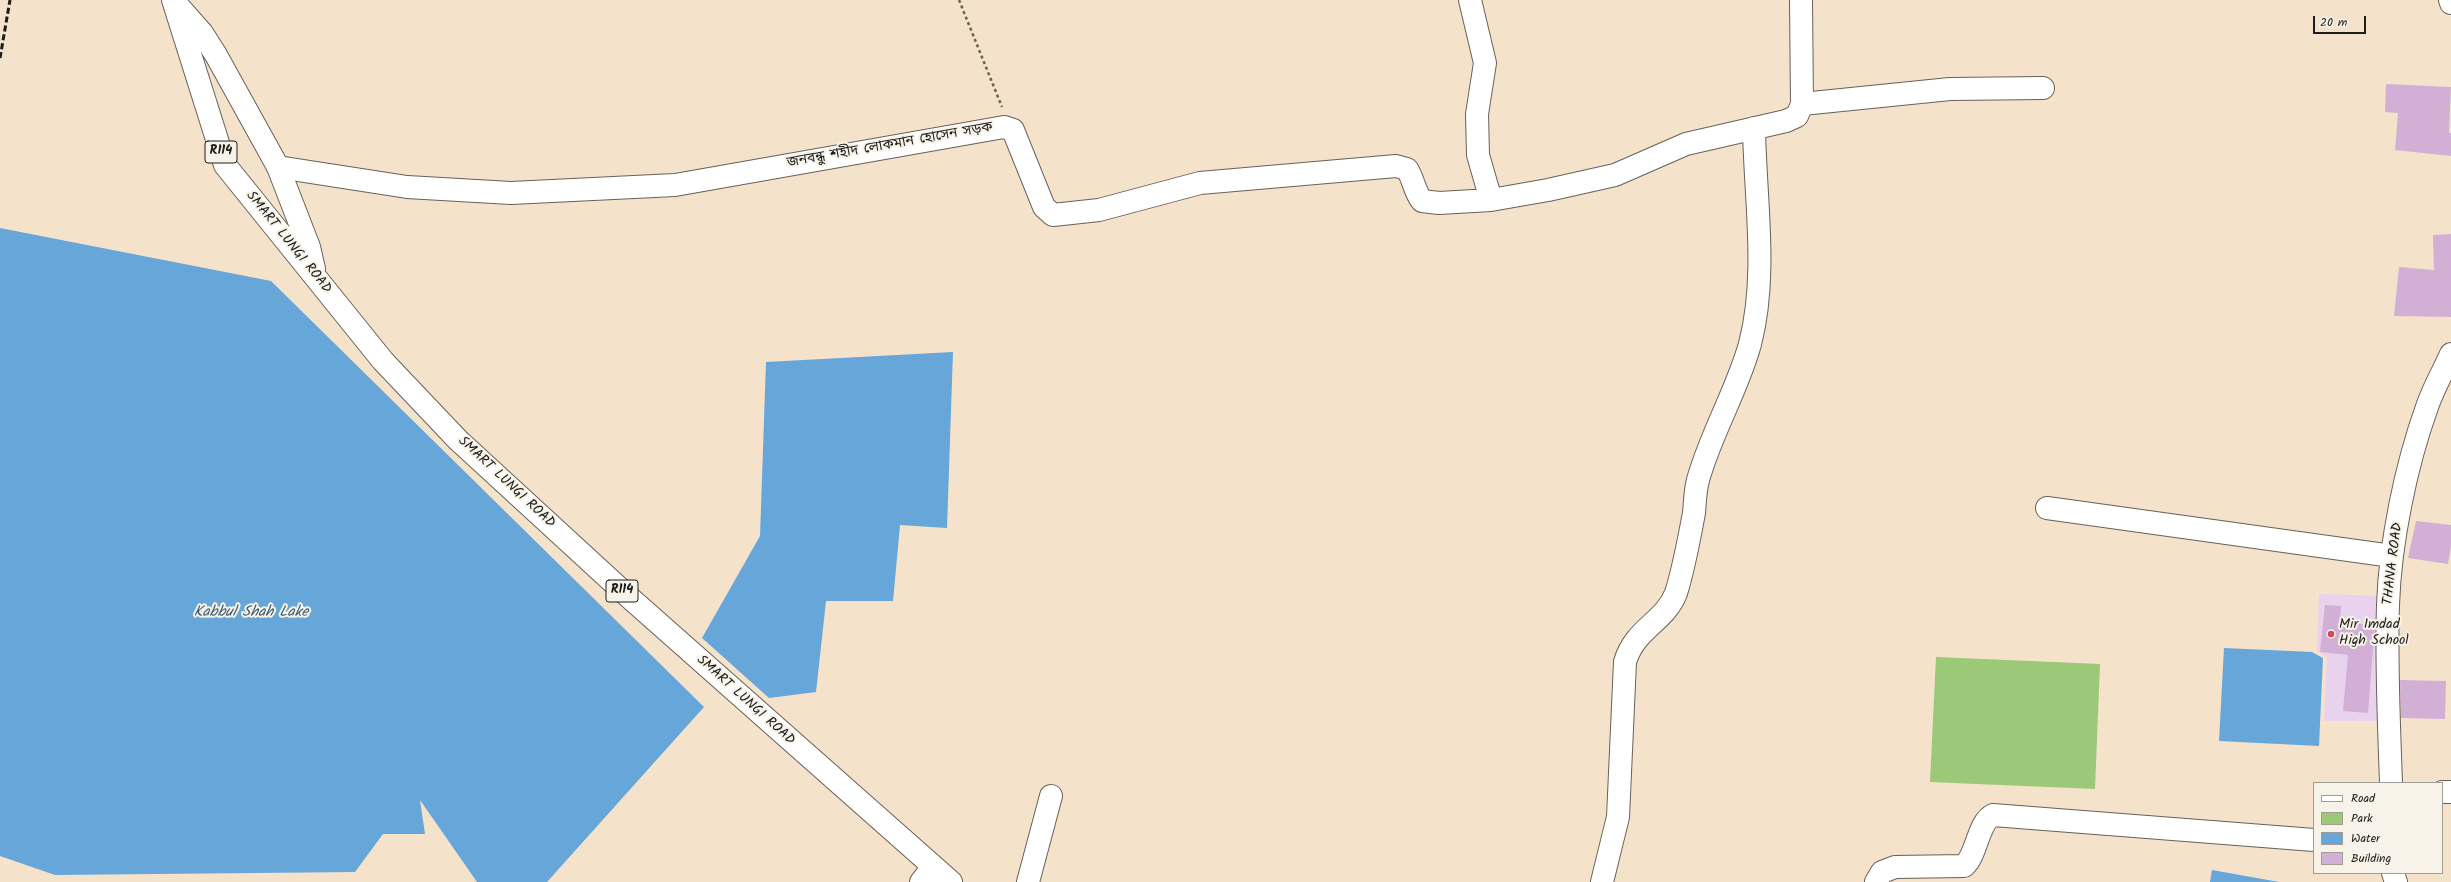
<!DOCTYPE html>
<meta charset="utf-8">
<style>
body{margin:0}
#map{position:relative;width:2451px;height:882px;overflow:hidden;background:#f5e2cb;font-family:Kalam,sans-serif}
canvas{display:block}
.legend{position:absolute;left:2313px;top:782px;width:130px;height:92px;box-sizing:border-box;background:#f7f3e8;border:1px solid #9f9d96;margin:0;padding:5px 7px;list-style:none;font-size:12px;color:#1c1c1c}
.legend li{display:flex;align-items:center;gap:8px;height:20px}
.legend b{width:20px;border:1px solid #9f9d96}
.scale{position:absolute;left:2313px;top:16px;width:53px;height:18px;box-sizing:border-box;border:2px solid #1c1c1c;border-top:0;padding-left:5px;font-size:12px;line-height:14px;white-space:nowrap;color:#1c1c1c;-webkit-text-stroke:3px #f7f3e8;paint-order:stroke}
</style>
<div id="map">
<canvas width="2451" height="882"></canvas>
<ul class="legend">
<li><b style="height:5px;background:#fff"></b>Road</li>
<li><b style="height:11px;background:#9bc977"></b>Park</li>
<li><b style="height:11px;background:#66a6d9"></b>Water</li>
<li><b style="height:11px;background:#d2b0d5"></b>Building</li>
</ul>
<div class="scale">20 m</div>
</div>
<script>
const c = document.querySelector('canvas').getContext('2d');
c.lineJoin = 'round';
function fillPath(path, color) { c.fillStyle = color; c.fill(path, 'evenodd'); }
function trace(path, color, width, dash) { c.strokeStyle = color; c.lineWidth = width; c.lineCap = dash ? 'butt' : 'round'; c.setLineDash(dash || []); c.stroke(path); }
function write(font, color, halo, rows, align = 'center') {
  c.font = font + ' Kalam,"Noto Sans Bengali",sans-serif'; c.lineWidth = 4; c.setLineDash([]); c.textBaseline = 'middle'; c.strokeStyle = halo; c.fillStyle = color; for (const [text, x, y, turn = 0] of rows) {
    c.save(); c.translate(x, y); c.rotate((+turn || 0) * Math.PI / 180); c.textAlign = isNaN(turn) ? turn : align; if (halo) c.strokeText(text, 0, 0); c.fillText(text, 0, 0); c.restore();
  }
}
const built = new Path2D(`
 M2319 594 2382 596 2378 721H2324L2327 657 2317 651Z`);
const green = new Path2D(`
 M1936 657 2100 664 2095 789 1930 782Z`);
const water = new Path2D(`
 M0 228 271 281 704 707 547 882H477L420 800 425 834H383L355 872 55 875 0 856Z
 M953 352 947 528 900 525 893 601H826L816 692 769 698 702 638 760 536 766 362Z
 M2224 648 2312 652 2323 658 2319 746 2219 741Z
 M2212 870 2279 882H2210Z`);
const building = new Path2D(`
 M2386 84 2451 87 2449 133H2451V156L2395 150 2398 113 2385 112Z
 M2451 234V317L2394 316 2399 267 2434 270 2433 235Z
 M2416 521 2451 525V546L2448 564 2408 558Z
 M2325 605 2341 606 2340 622 2375 625 2368 713 2343 711 2348 655 2320 652Z
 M2400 680 2446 681 2445 719 2401 718Z`);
const path = new Path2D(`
 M959 0 1002 107`);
const minor = new Path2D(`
 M1470 0 1485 63 1477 114 1478 155 1491 200
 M2450 0 2451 3
 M1802 104 1950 89 2043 88
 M278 167 407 187 511 193 675 185 1004 127 1013 130 1044 207 1053 215 1099 210 1200 183 1396 166 1407 169C1414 180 1414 191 1422 201L1439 203 1491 200 1548 190 1615 175 1686 144 1786 121 1797 116 1802 104 1801 0
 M2047 508 2392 556
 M2391 783C2389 724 2386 664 2388 605 2390 543 2406 465 2427 407 2433 389 2443 372 2451 354
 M2442 792H2451
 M2393 873 2396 882
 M921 882 933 867
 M1028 882 1051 796
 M1602 882 1618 817 1625 662C1635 628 1665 622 1676 593 1684 568 1689 539 1694 513 1695 502 1695 491 1698 480 1711 433 1737 391 1750 344 1768 275 1755 198 1754 128
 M1876 882 1882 872 1895 867 1964 866C1977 855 1978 822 1993 815L2314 840`);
const major = new Path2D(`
 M173 0 225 165 383 361 458 440 630 598 951 882
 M179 7 202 33 216 55 278 167 309 247 314 269`);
const rail = new Path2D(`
 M0 58 10 0`);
const markers = [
 [2331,634,4,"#d1495b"]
];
const shields = [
 [221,152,32],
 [622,591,32]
];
const shieldNames = [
 ["R114",221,152],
 ["R114",622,591]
];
const streetNames = [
 ["জনবন্ধু শহীদ লোকমান হোসেন সড়ক",890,146,-10],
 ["SMART LUNGI ROAD",288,243,51],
 ["SMART LUNGI ROAD",506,483,43],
 ["THANA ROAD",2394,564,-83],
 ["SMART LUNGI ROAD",745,701,42]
];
const poiNames = [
 ["Mir Imdad",2339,626],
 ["High School",2339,642]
];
const waterNames = [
 ["Kabbul Shah Lake",251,613]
];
fillPath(built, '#e9d2ee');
fillPath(green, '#9bc977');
fillPath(water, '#66a6d9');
fillPath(building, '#d2b0d5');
trace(minor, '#686159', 24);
trace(major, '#686159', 24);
trace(path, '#686159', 2.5, [3, 3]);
trace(minor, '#fff', 22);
trace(major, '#fff', 22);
trace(rail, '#1c1c1c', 3, [6, 3]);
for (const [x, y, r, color] of markers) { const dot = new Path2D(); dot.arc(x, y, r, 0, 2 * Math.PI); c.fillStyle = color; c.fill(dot); trace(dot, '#f7f3e8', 1.5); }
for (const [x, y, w] of shields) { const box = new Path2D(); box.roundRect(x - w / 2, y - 11, w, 22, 3); c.fillStyle = '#f7f3e8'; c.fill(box); trace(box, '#1c1c1c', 1); }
write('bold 13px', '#1c1c1c', null, shieldNames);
write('14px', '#1c1c1c', '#f7f3e8', streetNames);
write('14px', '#1c1c1c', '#f7f3e8', poiNames, 'left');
write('italic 15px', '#3d5a71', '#f7f3e8', waterNames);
</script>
